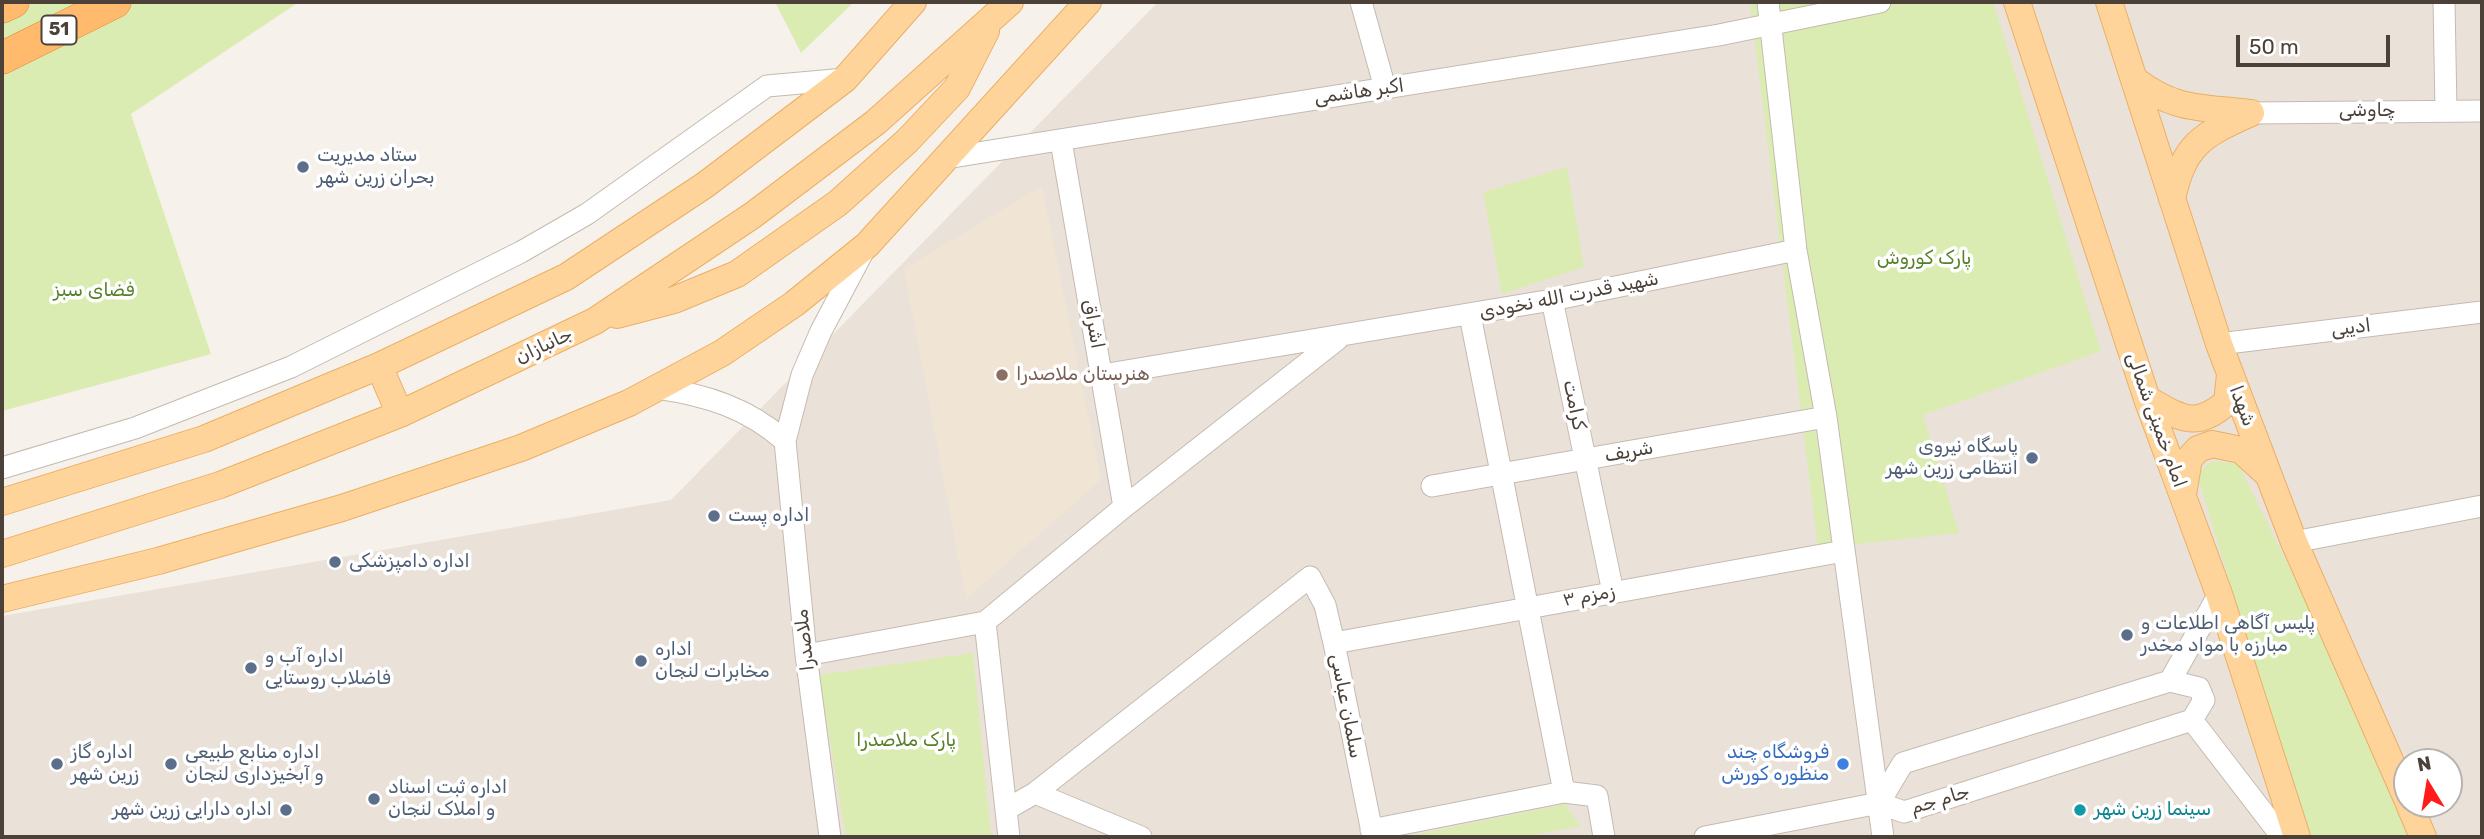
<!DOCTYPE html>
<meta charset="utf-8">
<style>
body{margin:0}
#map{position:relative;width:2484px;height:839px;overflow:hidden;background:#f6f1eb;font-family:Rubik,sans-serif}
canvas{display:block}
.frame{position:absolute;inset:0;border:4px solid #4b4138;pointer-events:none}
.north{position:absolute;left:2393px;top:748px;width:70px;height:70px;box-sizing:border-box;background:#fff;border:2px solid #b7b3af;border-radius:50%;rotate:349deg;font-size:19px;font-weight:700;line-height:28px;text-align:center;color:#4b4138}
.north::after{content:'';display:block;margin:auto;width:24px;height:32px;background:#ff1b19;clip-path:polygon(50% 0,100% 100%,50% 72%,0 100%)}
.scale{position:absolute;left:2236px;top:35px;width:154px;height:32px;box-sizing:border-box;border:4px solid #4b4138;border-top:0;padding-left:9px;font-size:21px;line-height:24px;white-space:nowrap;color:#4b4138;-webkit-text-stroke:5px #fff;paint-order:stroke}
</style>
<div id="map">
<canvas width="2484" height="839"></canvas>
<div class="frame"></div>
<div class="north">N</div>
<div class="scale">50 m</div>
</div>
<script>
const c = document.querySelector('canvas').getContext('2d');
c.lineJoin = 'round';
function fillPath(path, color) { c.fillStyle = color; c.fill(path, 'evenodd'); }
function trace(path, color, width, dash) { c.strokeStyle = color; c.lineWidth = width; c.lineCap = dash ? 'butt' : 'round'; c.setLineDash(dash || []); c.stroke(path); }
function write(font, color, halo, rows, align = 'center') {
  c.font = font + ' Rubik,"Noto Sans Arabic",sans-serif'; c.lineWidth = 7; c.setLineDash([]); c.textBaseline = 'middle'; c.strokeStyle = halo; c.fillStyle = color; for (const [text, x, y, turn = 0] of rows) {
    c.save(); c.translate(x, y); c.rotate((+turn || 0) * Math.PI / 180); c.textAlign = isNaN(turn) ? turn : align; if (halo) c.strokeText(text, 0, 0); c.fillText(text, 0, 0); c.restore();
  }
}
const residential = new Path2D(`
 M1158 2H2482V837H2V616L671 500ZM2407 762H2449V804H2407Z`);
const education = new Path2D(`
 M1042 186 1101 480 966 599 904 269Z`);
const green = new Path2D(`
 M4 2H299L131 114 211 354 2 411V3Z
 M775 2H854L801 53Z
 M1750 2H1993L2101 351 1923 415 1959 533 1818 548Z
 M1567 167 1584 267 1502 294 1483 192Z
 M2212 461 2238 464 2338 666 2408 837H2306L2197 474Z
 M973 653 991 837H846L819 675Z
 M1565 804 1580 826 1522 837H1405Z`);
const minor = new Path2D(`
 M1361 2 1385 88
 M1768 2 1796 250 1826 417 1883 837
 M2444 2 2446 111
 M2251 113 2482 111
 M1061 141 1124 507
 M946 158 1719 35 1880 2
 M1552 300 1613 592
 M1470 315 1564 792
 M2219 344 2482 312
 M1102 375 1552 300 1796 250
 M657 388C706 395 748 408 785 441
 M2 468 135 428 291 367 521 252 587 214 767 86 845 79
 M1432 486 1826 417
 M2294 542 2482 506
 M985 622 1009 837
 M1334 643 1844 551
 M806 655 985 622 1124 507 1338 339
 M2170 681 2219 594
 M2170 681 2199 688 2204 700 2192 720
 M2192 720 2282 837
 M1035 793 1141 837
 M1879 803 1903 763 2170 681
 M1007 809 1035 793 1310 577 1325 605 1334 643 1373 837
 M1371 830 1564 792 1597 796 1604 837
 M830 837 806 655 785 441 802 375 821 331 864 250
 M1705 837 1879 803 1904 812 2192 720`);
const major = new Path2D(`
 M2017 2 2147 399 2219 594 2297 837
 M2109 2 2219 344 2294 542 2407 799
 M2135 80C2175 111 2202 107 2249 113
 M2172 199C2184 144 2202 135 2251 113
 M617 315 674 300 737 274 838 203 907 141 957 88 986 31
 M379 366 400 414
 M2147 399C2180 418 2196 430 2227 402L2230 375
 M2183 494 2189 459 2198 449 2212 444 2241 450 2265 472
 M2 502 204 439 379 366 566 277 705 185 845 79 913 2
 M2 554 220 485 400 414 595 321 753 215 876 122 1010 2
 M2 599 158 561 342 508 521 448 629 403 722 353 794 304 867 245 1088 2
 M2409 804 2423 837`);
const highway = new Path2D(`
 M2 7 13 2
 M2 58 115 2`);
const markers = [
 [303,167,7,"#5c6f8a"],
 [1002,375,7,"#8d6e63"],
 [2032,458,7,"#5c6f8a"],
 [714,516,7,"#5c6f8a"],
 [335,562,7,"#5c6f8a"],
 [2127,635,7,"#5c6f8a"],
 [641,661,7,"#5c6f8a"],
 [251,668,7,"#5c6f8a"],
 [57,764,7,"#5c6f8a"],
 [171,764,7,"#5c6f8a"],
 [1843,764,7,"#3f7fe0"],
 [374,799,7,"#5c6f8a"],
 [286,810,7,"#5c6f8a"],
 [2080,810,7,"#0f9aa8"]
];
const shields = [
 [59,30,35]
];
const shieldNames = [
 ["51",59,30]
];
const streetNames = [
 ["اکبر هاشمی",1359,92,-8],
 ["چاوشی",2367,111],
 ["شهید قدرت الله نخودی",1569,296,-11],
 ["اشراق",1093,324,80],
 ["ادیبی",2351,328,-7],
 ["جانبازان",544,346,-25],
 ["کرامت",1574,405,78],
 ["شهدا",2242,406,69],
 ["امام خمینی شمالی",2156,420,70],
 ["شریف",1629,452,-10],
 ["زمزم ۳",1589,596,-10],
 ["ملاصدرا",805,640,-96],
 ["سلمان عباسی",1346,706,79],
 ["جام جم",1940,800,-17]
];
const serviceNames = [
 ["ستاد مدیریت",317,156],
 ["بحران زرین شهر",317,178],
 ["پاسگاه نیروی",2018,447,"right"],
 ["انتظامی زرین شهر",2018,469,"right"],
 ["اداره پست",728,516],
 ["اداره دامپزشکی",349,562],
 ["پلیس آگاهی اطلاعات و",2141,624],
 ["مبارزه با مواد مخدر",2141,646],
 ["اداره",655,650],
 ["مخابرات لنجان",655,672],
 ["اداره آب و",265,657],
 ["فاضلاب روستایی",265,679],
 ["اداره گاز",71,753],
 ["زرین شهر",71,775],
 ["اداره منابع طبیعی",185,753],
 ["و آبخیزداری لنجان",185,775],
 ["اداره ثبت اسناد",388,788],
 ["و املاک لنجان",388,810],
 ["اداره دارایی زرین شهر",272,810,"right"]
];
const parkNames = [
 ["پارک کوروش",1924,259],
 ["فضای سبز",94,291],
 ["پارک ملاصدرا",906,741]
];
const educationNames = [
 ["هنرستان ملاصدرا",1016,375]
];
const shopNames = [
 ["فروشگاه چند",1829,753],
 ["منظوره کورش",1829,775]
];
const cultureNames = [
 ["سینما زرین شهر",2094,810]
];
fillPath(residential, '#eae2d9');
fillPath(education, '#f0e4d4');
fillPath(green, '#daecb2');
trace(minor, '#c5baaf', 23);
trace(major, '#ebaf64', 28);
trace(highway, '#e68c35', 33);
trace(minor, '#fff', 21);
trace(major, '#ffd49b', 26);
trace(highway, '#ffba6d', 32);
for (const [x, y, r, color] of markers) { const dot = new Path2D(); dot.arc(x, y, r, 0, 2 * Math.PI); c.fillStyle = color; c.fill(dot); trace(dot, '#fff', 2.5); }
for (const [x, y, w] of shields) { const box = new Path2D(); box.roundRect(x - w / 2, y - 14.5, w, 29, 5); c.fillStyle = '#fff'; c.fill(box); trace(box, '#4b4138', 2); }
write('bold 18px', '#4b4138', null, shieldNames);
write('19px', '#4b4138', '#fff', streetNames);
write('19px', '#4e5e75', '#fff', serviceNames, 'left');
write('19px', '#568127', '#fff', parkNames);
write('19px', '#785e54', '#fff', educationNames, 'left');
write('19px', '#366cbe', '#fff', shopNames, 'right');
write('19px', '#0d838f', '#fff', cultureNames, 'left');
</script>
